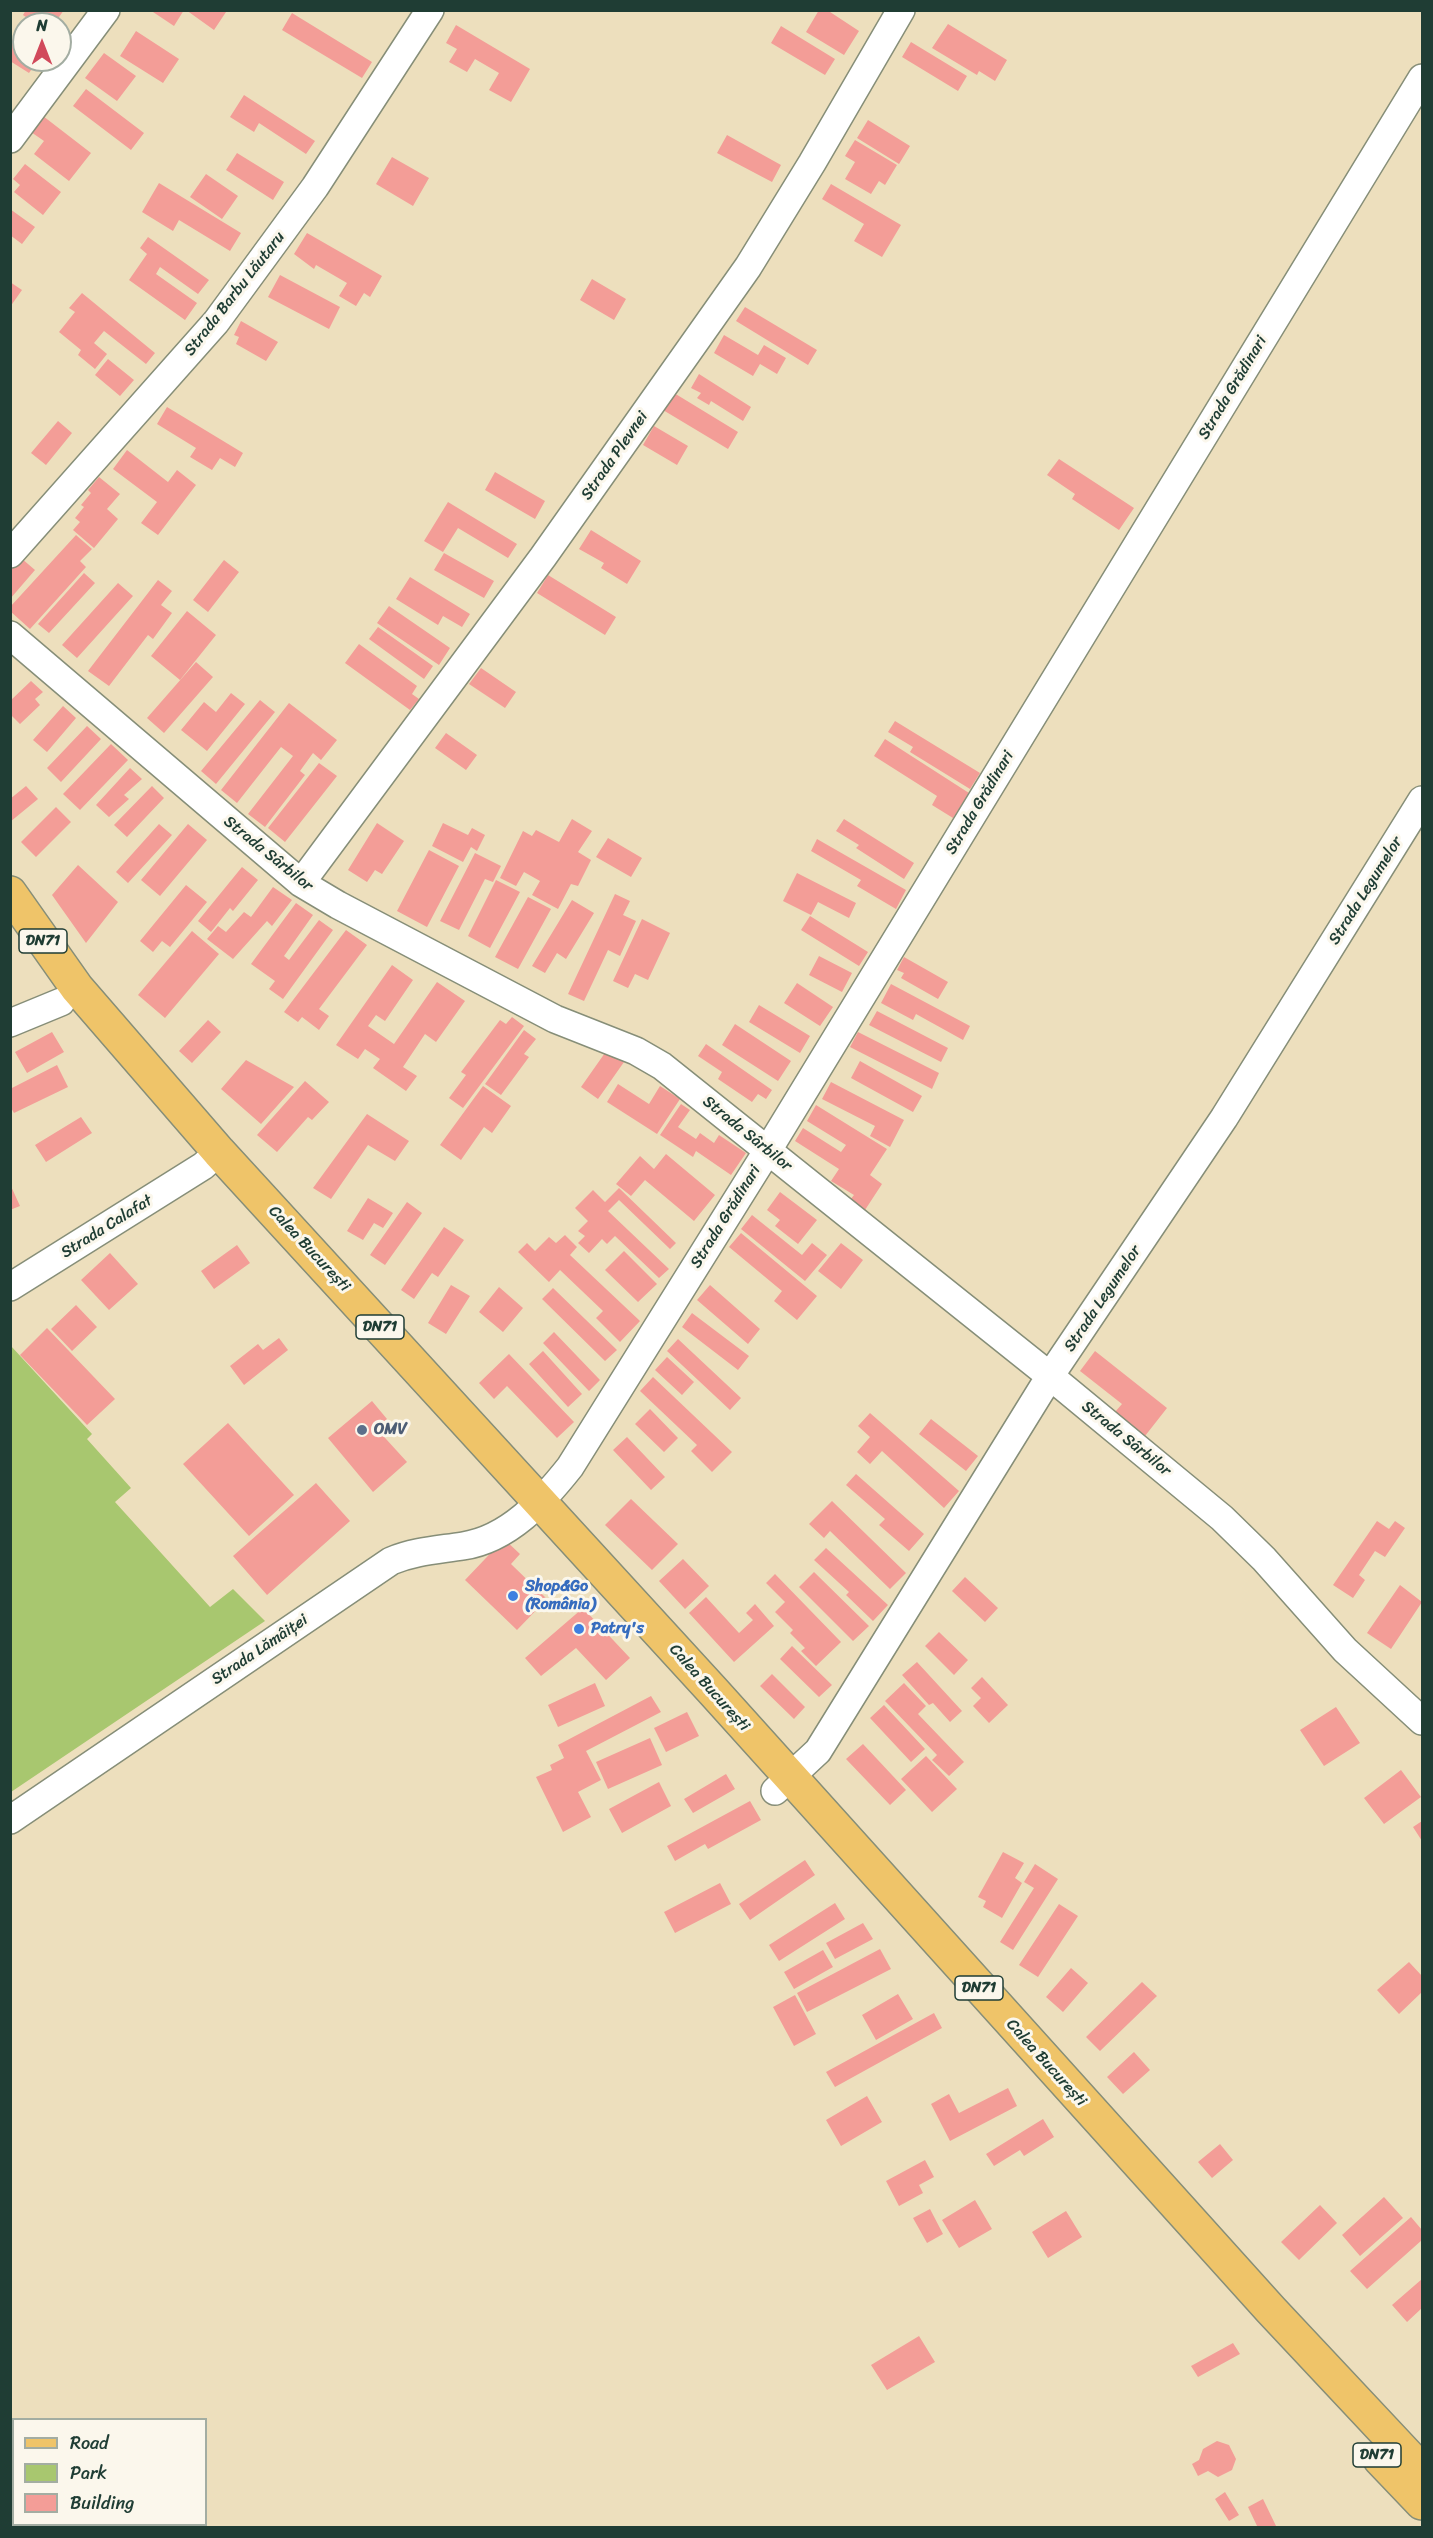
<!DOCTYPE html>
<meta charset="utf-8">
<style>
body{margin:0}
#map{position:relative;width:1433px;height:2538px;overflow:hidden;background:#eddfbd;font-family:Sriracha,sans-serif}
canvas{display:block}
.frame{position:absolute;inset:0;border:12px solid #1f3d34;pointer-events:none}
.legend{position:absolute;left:12px;top:2418px;width:195px;height:108px;box-sizing:border-box;background:#fbf7ec;border:2px solid #a3ada2;margin:0;padding:8px 10px;list-style:none;font-size:18px;color:#1f3d34}
.legend li{display:flex;align-items:center;gap:12px;height:30px}
.legend b{width:30px;border:2px solid #a3ada2}
.north{position:absolute;left:12px;top:12px;width:60px;height:60px;box-sizing:border-box;background:#fbf7ec;border:2px solid #a3ada2;border-radius:50%;rotate:0deg;font-size:16px;font-weight:700;line-height:24px;text-align:center;color:#1f3d34}
.north::after{content:'';display:block;margin:auto;width:21px;height:27px;background:#d1495b;clip-path:polygon(50% 0,100% 100%,50% 72%,0 100%)}
</style>
<div id="map">
<canvas width="1433" height="2538"></canvas>
<div class="frame"></div>
<ul class="legend">
<li><b style="height:8px;background:#efc469"></b>Road</li>
<li><b style="height:16px;background:#a8c76f"></b>Park</li>
<li><b style="height:16px;background:#f39d97"></b>Building</li>
</ul>
<div class="north">N</div>
</div>
<script>
const c = document.querySelector('canvas').getContext('2d');
c.lineJoin = 'round';
function fillPath(path, color) { c.fillStyle = color; c.fill(path, 'evenodd'); }
function trace(path, color, width, dash) { c.strokeStyle = color; c.lineWidth = width; c.lineCap = dash ? 'butt' : 'round'; c.setLineDash(dash || []); c.stroke(path); }
function write(font, color, halo, rows, align = 'center') {
  c.font = font + ' Sriracha,sans-serif'; c.lineWidth = 6; c.setLineDash([]); c.textBaseline = 'middle'; c.strokeStyle = halo; c.fillStyle = color; for (const [text, x, y, turn = 0] of rows) {
    c.save(); c.translate(x, y); c.rotate((+turn || 0) * Math.PI / 180); c.textAlign = isNaN(turn) ? turn : align; if (halo) c.strokeText(text, 0, 0); c.fillText(text, 0, 0); c.restore();
  }
}
const green = new Path2D(`
 M11 1346 92 1434 87 1439 131 1488 115 1502 210 1607 233 1589 265 1621 11 1792Z`);
const building = new Path2D(`
 M26 10H64L54 24H36L23 15Z
 M150 10H184L174 26Z
 M186 10H223L226 12 214 30Z
 M819 10H827L859 31 844 55 806 32Z
 M292 13 372 62 362 78 282 30Z
 M948 24 1007 60 995 81 979 71 977 75 932 48Z
 M456 25 530 69 511 102 489 90 499 73 475 59 467 72 449 62 457 49 446 43Z
 M781 26 835 59 825 75 771 43Z
 M136 31 179 59 163 83 120 56Z
 M10 38 24 47V60H38L29 73 10 61Z
 M911 42 967 76 958 91 902 57Z
 M104 53 136 76 117 101 85 78Z
 M86 89 144 133 131 150 73 106Z
 M244 95 315 141 306 154 259 123 254 132 230 117Z
 M43 116 91 153 69 181 34 154 44 141 31 132Z
 M868 120 910 146 899 164 857 138Z
 M727 135 781 165 772 182 717 153Z
 M855 140 897 165 885 185 879 181 871 194 845 179 855 162 845 156Z
 M237 153 284 182 273 200 226 170Z
 M392 157 429 178 413 206 376 184Z
 M25 164 61 192 43 215 14 192 20 185 13 179Z
 M206 174 238 196 222 219 190 197Z
 M159 183 241 233 230 251 179 220 173 231 142 212Z
 M831 184 901 225 882 257 854 241 864 224 822 199Z
 M10 209 35 227 22 244 10 235Z
 M307 233 382 276 370 297 364 293 356 306 339 296 347 283 316 265 314 269 294 254Z
 M148 237 209 280 198 294 160 267 156 274 197 303 185 320 129 280 147 254 140 248Z
 M280 275 340 307 329 329 268 297Z
 M592 279 626 299 614 320 580 300Z
 M10 282 22 290 10 307Z
 M82 293 155 353 146 364 104 331 94 343 107 354 95 369 78 355 81 350 59 332 75 312 69 308Z
 M745 307 817 350 808 365 736 321Z
 M241 321 278 342 266 361 236 344 239 337 234 335Z
 M724 335 758 355 764 345 786 358 777 374 760 364 753 376 714 353Z
 M108 359 134 380 120 396 95 375Z
 M699 374 751 407 743 421 711 401 709 405 697 398 701 393 691 388Z
 M674 393 738 432 728 449 663 410Z
 M167 407 243 453 235 467 220 458 212 470 190 457 196 448 157 424Z
 M58 421 72 433 46 465 31 453Z
 M654 426 688 446 677 465 643 445Z
 M127 450 168 482 177 470 196 485 158 535 141 523 157 502 113 469Z
 M1059 459 1134 508 1119 530 1072 499 1075 494 1047 475Z
 M495 472 545 501 535 519 485 490Z
 M99 477 120 494 107 509 118 519 94 548 73 530 80 522 75 518 84 507 81 505 91 493 88 490Z
 M448 502 517 544 508 558 458 528 443 552 424 541Z
 M591 530 641 561 627 584 601 568 604 563 579 549Z
 M76 535 92 549 80 561 86 567 30 629 10 611V607Z
 M444 553 494 581 484 598 434 570Z
 M21 558 35 570 10 599V571Z
 M224 560 239 572 208 612 193 600Z
 M84 573 95 583 49 633 38 624Z
 M548 575 616 617 605 635 537 593Z
 M410 577 470 614 462 627 443 616 438 625 396 599Z
 M158 580 172 591 161 605 172 613 153 639 148 635 109 686 88 671Z
 M118 583 133 596 77 658 62 645Z
 M389 606 450 648 439 665 377 623Z
 M187 611 216 635 180 680 151 656Z
 M378 627 433 666 424 679 369 639Z
 M359 644 417 686 412 694 419 699 410 710 345 663Z
 M196 662 213 677 164 733 147 718Z
 M481 668 516 692 505 708 469 684Z
 M31 681 43 692 35 699 40 705 20 724 10 714V701Z
 M231 693 245 704 207 751 181 730 204 702 216 712Z
 M260 700 275 712 216 784 201 771Z
 M289 703 337 740 321 760 313 753 300 771 305 775 265 827 248 814 293 756 281 747 237 803 221 790Z
 M63 706 76 718 47 752 33 740Z
 M895 721 980 773 970 789 910 752 913 747 888 732Z
 M87 726 101 739 61 782 47 768Z
 M446 733 477 755 466 770 435 748Z
 M885 739 969 793 953 818 932 805 937 796 874 756Z
 M111 744 128 760 80 810 63 794Z
 M319 763 337 776 285 842 268 828Z
 M130 768 142 779 124 795 129 799 109 817 96 805Z
 M26 786 38 799 10 822V799Z
 M152 786 164 798 127 837 114 825Z
 M56 807 71 822 36 857 21 842Z
 M572 819 592 831 578 852 591 860 578 886 571 884 558 909 532 895 540 881 524 872 516 886 500 878 523 831 532 836 536 830 559 842Z
 M844 819 914 863 904 879 856 848 859 845 836 831Z
 M377 823 404 841 382 874 375 870 367 882 348 870Z
 M443 823 468 835 472 828 485 835 477 851 471 847 463 862 432 846Z
 M159 824 172 835 128 883 116 872Z
 M188 824 207 840 160 896 141 880Z
 M608 838 642 858 631 877 596 857Z
 M817 839 906 890 896 909 857 886 861 880 811 851Z
 M429 850 459 866 427 927 397 911Z
 M475 853 501 866 493 882 485 879 459 930 440 921Z
 M78 865 118 902 86 943 52 895Z
 M242 867 258 880 233 911 230 908 211 932 198 921Z
 M797 873 856 903 849 918 818 902 811 915 783 901Z
 M496 880 520 892 490 948 468 936Z
 M186 885 207 902 170 947 162 941 153 952 140 941Z
 M273 887 292 900 272 926 267 921 233 959 207 939 218 926 226 932 244 912 251 917Z
 M615 894 630 901 623 915 636 921 620 956 608 950 584 1001 568 994Z
 M528 897 551 909 518 969 495 957Z
 M572 900 594 913 566 959 557 953 545 973 532 966Z
 M296 903 313 915 284 956 289 960 319 920 333 930 283 999 269 989 275 981 251 964Z
 M810 916 868 952 859 966 801 930Z
 M642 919 670 933 648 980 635 974 628 988 613 981Z
 M346 930 367 945 319 1009 329 1016 319 1030 302 1017 298 1022 284 1012Z
 M192 931 219 954 165 1018 138 995Z
 M819 956 852 973 842 992 809 975Z
 M904 957 948 982 938 999 901 978 904 973 897 970Z
 M392 965 413 980 385 1021 376 1015 368 1026 394 1044 437 982 465 1001 436 1042 425 1034 403 1067 417 1076 406 1091 373 1068 380 1059 365 1049 358 1059 336 1045Z
 M797 983 833 1007 820 1026 784 1003Z
 M891 984 970 1026 963 1040 916 1014 913 1020 881 1003Z
 M759 1005 810 1036 800 1053 749 1022Z
 M877 1011 948 1048 941 1062 869 1025Z
 M512 1017 524 1026 463 1108 449 1098 466 1075 461 1072 500 1020 506 1024Z
 M208 1020 221 1032 192 1063 179 1051Z
 M735 1024 791 1061 778 1081 722 1045Z
 M524 1030 536 1039 524 1054 529 1057 501 1095 485 1084Z
 M52 1032 64 1052 27 1073 15 1052Z
 M858 1032 939 1073 932 1089 850 1047Z
 M706 1044 772 1090 766 1099 758 1094 752 1102 718 1079 722 1072 698 1056Z
 M607 1050 624 1062 598 1099 581 1087Z
 M246 1060 294 1087 261 1124 221 1089Z
 M860 1061 922 1096 913 1112 851 1078Z
 M57 1065 68 1087 14 1113 10 1106V1089Z
 M305 1081 329 1102 312 1120 308 1117 277 1152 257 1135Z
 M831 1082 904 1120 890 1147 870 1136 875 1126 822 1099Z
 M618 1084 649 1104 660 1086 680 1099 657 1134 607 1102Z
 M483 1086 511 1106 492 1133 484 1127 461 1160 440 1145Z
 M681 1104 690 1110 678 1127 696 1139 700 1133 714 1143 719 1135 746 1153 731 1175 696 1151 693 1157 660 1135Z
 M816 1105 887 1149 870 1175 882 1184 865 1210 850 1200 854 1195 831 1181 839 1169 795 1141 803 1128 841 1152 846 1145 807 1121Z
 M367 1114 409 1141 395 1161 368 1145 331 1199 313 1188Z
 M81 1117 92 1133 46 1162 35 1145Z
 M666 1154 715 1195 694 1221 645 1180 631 1196 616 1184 640 1156 654 1169Z
 M10 1184 20 1206 10 1210Z
 M619 1188 676 1243 670 1249 619 1200 608 1211 669 1269 659 1278 615 1236 607 1244 602 1239 589 1253 578 1243 585 1236 578 1231 588 1221 575 1208 593 1190 605 1202Z
 M780 1192 817 1220 798 1244 775 1226 780 1220 767 1210Z
 M368 1198 393 1213 383 1228 374 1223 363 1240 347 1231Z
 M407 1202 422 1213 385 1265 370 1255Z
 M752 1215 802 1255 812 1243 827 1255 805 1281 741 1229Z
 M444 1227 464 1240 438 1277 432 1273 414 1299 401 1290Z
 M741 1233 817 1296 797 1320 774 1301 782 1291 729 1247Z
 M565 1235 577 1247 570 1255 640 1321 620 1342 596 1318 603 1311 560 1270 549 1282 518 1252 527 1243 535 1251 549 1237 556 1243Z
 M841 1243 863 1260 841 1289 818 1271Z
 M237 1245 250 1263 214 1289 201 1271Z
 M624 1251 657 1284 638 1302 605 1270Z
 M110 1253 138 1284 109 1310 81 1280Z
 M451 1285 470 1296 446 1334 428 1323Z
 M710 1285 760 1329 748 1344 697 1300Z
 M499 1287 523 1308 503 1332 479 1312Z
 M553 1288 617 1350 605 1361 542 1299Z
 M76 1305 97 1327 72 1351 51 1329Z
 M692 1313 749 1356 738 1370 682 1327Z
 M47 1328 115 1399 87 1425 20 1355Z
 M554 1332 600 1380 589 1391 543 1343Z
 M279 1338 288 1350 244 1385 230 1366 258 1344 263 1350Z
 M678 1339 741 1398 730 1410 667 1351Z
 M543 1351 582 1394 568 1407 529 1364Z
 M1095 1351 1167 1408 1145 1436 1115 1412 1122 1404 1080 1371Z
 M509 1354 574 1422 557 1438 507 1386 494 1399 479 1383Z
 M667 1357 694 1382 682 1395 655 1370Z
 M653 1377 732 1452 712 1472 691 1451 697 1445 640 1391Z
 M372 1401 387 1419 376 1428 407 1462 373 1492 328 1438Z
 M650 1409 678 1438 664 1452 635 1424Z
 M870 1413 959 1491 944 1508 882 1451 870 1464 857 1452 870 1437 858 1426Z
 M931 1419 978 1456 966 1471 919 1434Z
 M228 1423 294 1495 249 1536 183 1464Z
 M627 1437 665 1477 651 1490 613 1450Z
 M856 1474 924 1534 909 1551 879 1525 885 1519 846 1485Z
 M316 1483 350 1521 267 1595 233 1556Z
 M631 1499 678 1544 652 1570 605 1525Z
 M832 1501 906 1573 890 1589 830 1531 824 1538 809 1524Z
 M1377 1521 1389 1529 1395 1521 1405 1528 1385 1557 1375 1551 1359 1575 1365 1580 1353 1598 1333 1585Z
 M504 1539 520 1554 511 1564 547 1599 517 1630 465 1580Z
 M826 1548 888 1605 873 1621 846 1595 849 1592 814 1560Z
 M683 1559 709 1586 685 1609 659 1581Z
 M814 1572 869 1626 853 1641 799 1587Z
 M775 1574 841 1642 816 1666 801 1651 805 1648 790 1633 793 1630 775 1612 785 1602 766 1583Z
 M965 1577 998 1608 985 1622 952 1591Z
 M1400 1585 1422 1602 1391 1649 1367 1633Z
 M706 1597 739 1633 753 1620 746 1613 755 1604 774 1626 734 1662 689 1613Z
 M583 1608 630 1658 606 1680 576 1648 541 1676 525 1658Z
 M939 1632 968 1660 954 1675 925 1646Z
 M792 1646 832 1685 819 1697 780 1659Z
 M917 1662 962 1711 950 1722 933 1703 929 1705 902 1675Z
 M772 1674 805 1707 794 1719 760 1686Z
 M982 1677 1008 1705 989 1723 973 1706 981 1698 971 1688Z
 M595 1683 605 1706 558 1727 548 1705Z
 M904 1683 926 1706 918 1714 964 1762 949 1776 932 1760 937 1755 885 1701Z
 M651 1696 661 1712 586 1751 601 1780 578 1792 591 1817 563 1832 536 1777 552 1770 550 1765 564 1758 558 1745Z
 M884 1705 925 1749 911 1762 870 1718Z
 M1336 1707 1360 1743 1324 1766 1300 1730Z
 M687 1712 699 1736 666 1752 654 1728Z
 M650 1738 662 1765 608 1789 596 1762Z
 M863 1744 906 1790 890 1805 846 1759Z
 M926 1756 957 1789 932 1812 901 1779Z
 M1401 1770 1421 1797 1384 1824 1364 1798Z
 M726 1774 735 1789 693 1813 684 1799Z
 M659 1782 671 1806 622 1833 609 1809Z
 M750 1801 761 1820 708 1849 705 1844 675 1861 667 1846Z
 M1422 1821V1841L1413 1827Z
 M1003 1852 1024 1863 1015 1878 1022 1883 1002 1918 983 1907 986 1901 978 1897Z
 M805 1860 815 1875 750 1920 739 1904Z
 M1035 1864 1058 1879 1013 1950 1000 1942 1034 1888 1024 1882Z
 M720 1883 731 1904 675 1933 664 1912Z
 M835 1903 845 1919 779 1961 769 1945Z
 M1059 1904 1078 1916 1038 1977 1019 1965Z
 M863 1923 873 1939 835 1959 826 1943Z
 M880 1949 891 1969 807 2012 797 1993Z
 M823 1950 833 1967 794 1989 784 1972Z
 M1409 1962 1422 1976V1992L1399 2014 1377 1990Z
 M1071 1968 1088 1983 1063 2012 1046 1997Z
 M1142 1982 1157 1996 1100 2051 1086 2037Z
 M898 1994 913 2019 876 2040 862 2015Z
 M795 1995 816 2034 794 2046 773 2007Z
 M934 2013 942 2028 835 2087 826 2072Z
 M1134 2052 1150 2070 1123 2094 1107 2077Z
 M1008 2088 1017 2106 950 2141 931 2104 949 2094 959 2113Z
 M867 2096 882 2122 841 2146 826 2120Z
 M1043 2119 1054 2137 1024 2156 1020 2150 994 2166 986 2154Z
 M1220 2144 1233 2160 1212 2178 1198 2162Z
 M925 2160 934 2177 919 2185 923 2193 899 2206 886 2181Z
 M1384 2197 1403 2218 1360 2256 1342 2235Z
 M975 2200 992 2229 959 2248 942 2220Z
 M1320 2205 1337 2223 1299 2260 1281 2242Z
 M930 2209 943 2234 927 2243 913 2218Z
 M1066 2211 1082 2237 1048 2258 1032 2232Z
 M1411 2217 1422 2230V2240L1367 2289 1350 2271Z
 M1422 2279V2308L1407 2322 1392 2305Z
 M919 2336 935 2362 887 2390 871 2365Z
 M1233 2343 1240 2354 1198 2377 1191 2366Z
 M1217 2441 1229 2445 1236 2459 1232 2470 1218 2477 1208 2471 1198 2476 1192 2464 1199 2460 1203 2449Z
 M1225 2492 1239 2515 1229 2521 1215 2499Z
 M1263 2499 1277 2528H1258L1248 2507Z`);
const minor = new Path2D(`
 M10 139 106 10
 M10 554 216 322 315 187 430 10
 M10 635 301 883 338 905 555 1019 636 1051 662 1066 1050 1376 1222 1518 1264 1559 1345 1650 1422 1721
 M301 883 543 557 748 267 812 163 901 10
 M10 1023 61 1002
 M10 1287 203 1166 219 1152
 M775 1791 818 1751 1050 1376 1224 1118 1422 800
 M10 1820 391 1561C415 1551 438 1550 463 1546 509 1539 543 1501 570 1467L768 1150 1422 78`);
const major = new Path2D(`
 M10 893 77 988 219 1152 713 1691 1271 2310 1422 2471
 M1380 2459 1422 2503`);
const markers = [
 [362,1430,6,"#5c6f8a"],
 [513,1596,6,"#3f7fe0"],
 [579,1629,6,"#3f7fe0"]
];
const shields = [
 [43,941,48],
 [380,1327,48],
 [979,1988,48],
 [1377,2455,48]
];
const shieldNames = [
 ["DN71",43,941],
 ["DN71",380,1327],
 ["DN71",979,1988],
 ["DN71",1377,2455]
];
const streetNames = [
 ["Strada Barbu Lăutaru",235,294,-52],
 ["Strada Grădinari",1233,388,-59],
 ["Strada Plevnei",615,456,-55],
 ["Strada Grădinari",980,803,-59],
 ["Strada Sârbilor",268,854,39],
 ["Strada Legumelor",1366,891,-58],
 ["Strada Sârbilor",747,1134,39],
 ["Strada Grădinari",726,1217,-58],
 ["Strada Calafat",107,1227,-32],
 ["Calea București",309,1249,47],
 ["Strada Legumelor",1103,1299,-56],
 ["Strada Sârbilor",1126,1439,39],
 ["Strada Lămâiței",260,1650,-34],
 ["Calea București",709,1688,48],
 ["Calea București",1046,2063,48]
];
const serviceNames = [
 ["OMV",374,1430]
];
const shopNames = [
 ["Shop&Go",525,1587],
 ["(România)",525,1605],
 ["Patry's",591,1629]
];
fillPath(green, '#a8c76f');
fillPath(building, '#f39d97');
trace(minor, '#868e78', 30);
trace(major, '#868e78', 36);
trace(minor, '#fff', 27);
trace(major, '#efc469', 33);
for (const [x, y, r, color] of markers) { const dot = new Path2D(); dot.arc(x, y, r, 0, 2 * Math.PI); c.fillStyle = color; c.fill(dot); trace(dot, '#fbf7ec', 2); }
for (const [x, y, w] of shields) { const box = new Path2D(); box.roundRect(x - w / 2, y - 12, w, 24, 4.5); c.fillStyle = '#fbf7ec'; c.fill(box); trace(box, '#1f3d34', 1.5); }
write('bold 15px', '#1f3d34', null, shieldNames);
write('16px', '#1f3d34', '#fbf7ec', streetNames);
write('bold 16px', '#4e5e75', '#fbf7ec', serviceNames, 'left');
write('bold 16px', '#366cbe', '#fbf7ec', shopNames, 'left');
</script>
